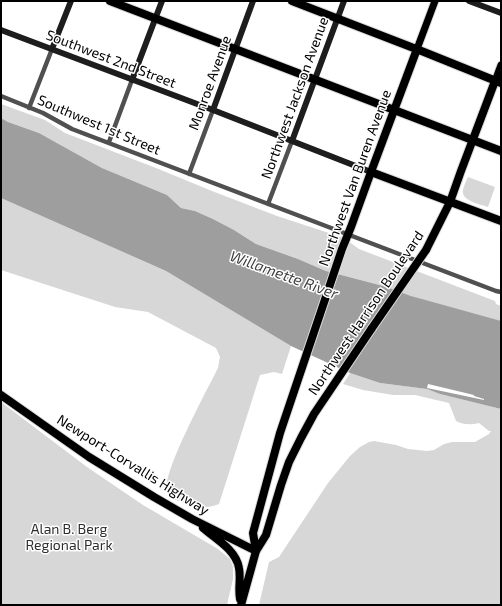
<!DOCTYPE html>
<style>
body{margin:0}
#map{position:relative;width:502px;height:606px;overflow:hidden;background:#fff;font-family:"Exo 2",sans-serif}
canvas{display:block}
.frame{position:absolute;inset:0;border:2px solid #000;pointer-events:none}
</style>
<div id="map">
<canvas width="502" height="606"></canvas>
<div class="frame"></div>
</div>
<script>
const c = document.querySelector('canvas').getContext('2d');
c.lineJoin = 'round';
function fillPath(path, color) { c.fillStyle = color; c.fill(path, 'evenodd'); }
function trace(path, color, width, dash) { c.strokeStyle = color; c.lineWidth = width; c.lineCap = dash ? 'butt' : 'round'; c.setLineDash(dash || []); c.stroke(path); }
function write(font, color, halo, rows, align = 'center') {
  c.font = font + ' "Exo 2",sans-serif'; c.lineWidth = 3; c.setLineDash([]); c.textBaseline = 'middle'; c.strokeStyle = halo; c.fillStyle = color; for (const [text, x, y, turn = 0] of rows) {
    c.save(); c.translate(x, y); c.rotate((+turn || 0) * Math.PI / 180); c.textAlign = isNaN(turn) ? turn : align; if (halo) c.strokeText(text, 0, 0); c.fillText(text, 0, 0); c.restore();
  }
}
const green = new Path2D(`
 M1 104 45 120 65 133 156 168 212 191 277 216 344 238 359 249 495 301 496 304 501 306V326L411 296 387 287 326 271 298 259 256 244 234 230 213 219 195 211 181 208 167 195 102 168 39 133 8 122 1 118Z
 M468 177 495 187 488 207C480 204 461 201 463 190 464 185 466 181 468 177Z
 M1 198 166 271 291 346 282 374 274 372 260 375 219 504C203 511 187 504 171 498 170 496 167 493 167 490 162 473 208 388 218 368L220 357 216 348 148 312 115 307 1 270Z
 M350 373 380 383 427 389 440 394 501 409V605H259L269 562 279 557 328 483 350 456 360 447 369 442 374 441 396 445 408 449 427 451 434 450 444 444 452 442H475L489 434 491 431H489L479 423C471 425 463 425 456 421L449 403 415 395H393L363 390 343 384Z
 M1 402 87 467 143 505 218 549 230 559 233 567V579L227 605H1Z`);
const water = new Path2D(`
 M1 118 8 122 39 133 102 168 167 195 181 208 195 211 213 219 234 230 256 244 298 259 326 271 387 287 411 296 501 321V409L440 394 427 389 380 383 350 373 291 346 166 271 1 198Z`);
const pier = new Path2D(`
 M428 384 474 395V396L484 399V400L427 388Z`);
const street = new Path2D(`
 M1 96 43 113 72 129 496 291 501 292
 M29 108 52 49
 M109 142 132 80
 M189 174 213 110
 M268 204 292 141`);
const secondary = new Path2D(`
 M469 1 501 13
 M1 30 213 110 371 172
 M52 49 71 1
 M132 80 162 1
 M213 110 253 1
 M292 141 344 1`);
const primary = new Path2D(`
 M417 49 435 1
 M495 81 501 65`);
const highway = new Path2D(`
 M110 1 501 151
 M292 1 424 52 501 83
 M371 172 501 221
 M426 250 450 202 461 171 495 81
 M1 395 89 457 154 497 192 519 256 551
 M203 528C216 539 236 550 239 568 241 578 238 589 240 599
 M256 551 253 533 280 433 342 249 351 227 371 172 417 49
 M241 605 256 551 266 535 281 485 289 462 301 438 314 414 372 328`);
const highwayBridge = new Path2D(`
 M372 328 426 250`);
const streetNames = [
 ["Southwest 2nd Street",111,59,21],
 ["Monroe Avenue",210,83,-70],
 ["Northwest Jackson Avenue",295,98,-70],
 ["Southwest 1st Street",99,125,23],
 ["Northwest Van Buren Avenue",355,178,-70],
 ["Northwest Harrison Boulevard",366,313,-56],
 ["Newport-Corvallis Highway",133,465,32]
];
const parkNames = [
 ["Alan B. Berg",69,529],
 ["Regional Park",69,545]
];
const waterNames = [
 ["Willamette River",284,275,20]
];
fillPath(green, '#d7d7d7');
fillPath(water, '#9e9e9e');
fillPath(pier, '#fff');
trace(primary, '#dbdbdb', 9);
trace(highway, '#dbdbdb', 10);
trace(street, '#505050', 4.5);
trace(secondary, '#1d1d1d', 6);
trace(primary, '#000', 7);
trace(highway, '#000', 8);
trace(highwayBridge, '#dbdbdb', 10, []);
trace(highwayBridge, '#000', 8);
write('14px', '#000', '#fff', streetNames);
write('14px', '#2e2e2e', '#fff', parkNames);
write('italic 15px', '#3f3f3f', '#fff', waterNames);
</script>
